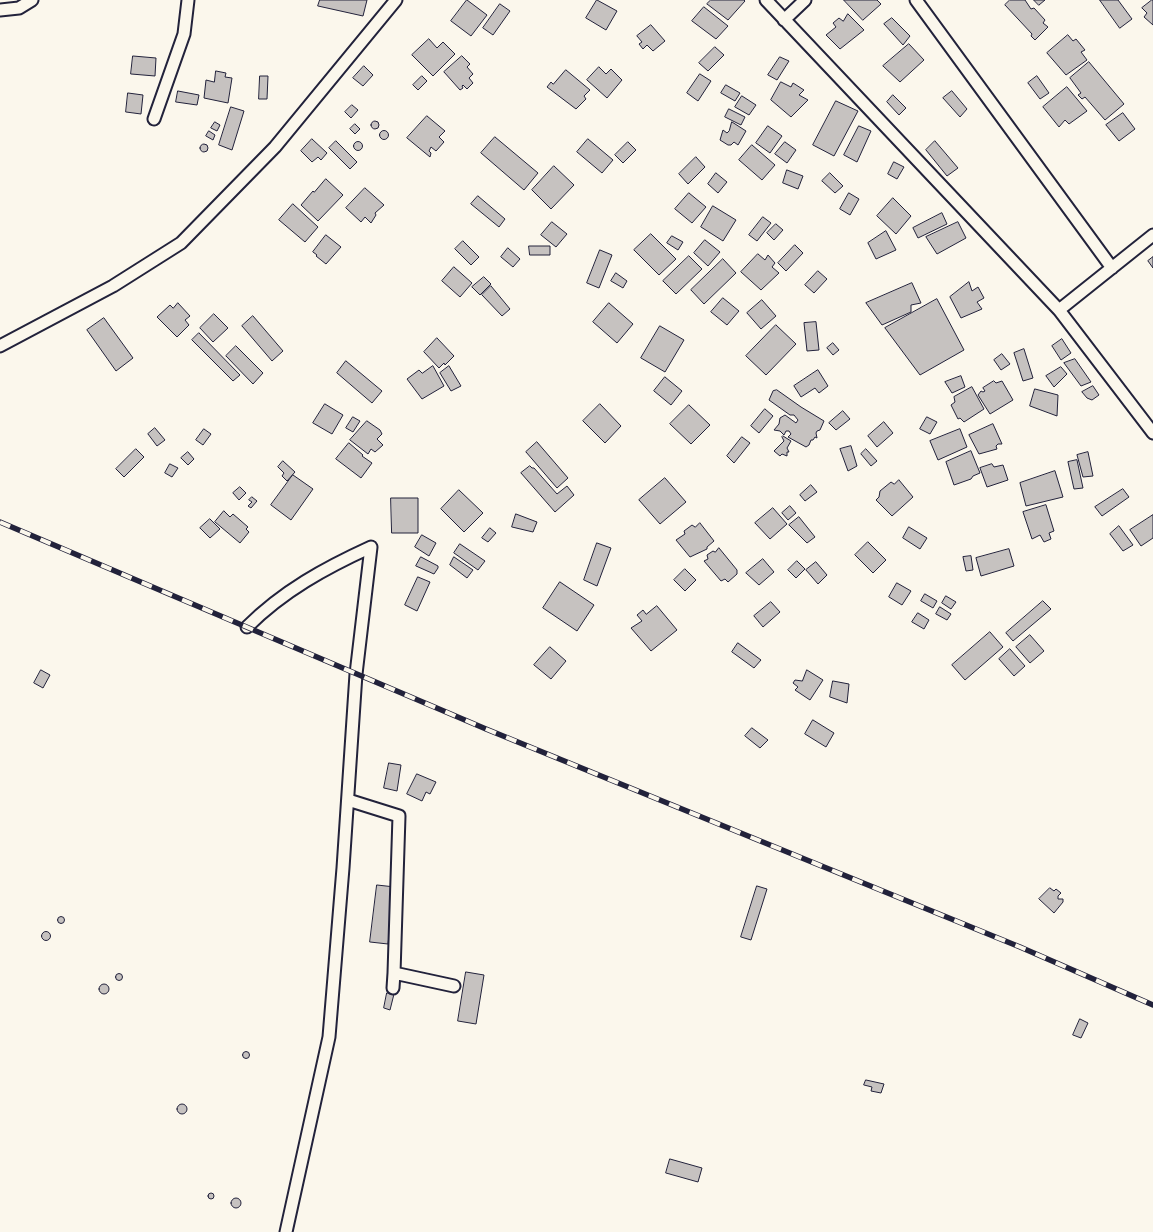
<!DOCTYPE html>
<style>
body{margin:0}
canvas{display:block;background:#fbf7ec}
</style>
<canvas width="1153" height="1232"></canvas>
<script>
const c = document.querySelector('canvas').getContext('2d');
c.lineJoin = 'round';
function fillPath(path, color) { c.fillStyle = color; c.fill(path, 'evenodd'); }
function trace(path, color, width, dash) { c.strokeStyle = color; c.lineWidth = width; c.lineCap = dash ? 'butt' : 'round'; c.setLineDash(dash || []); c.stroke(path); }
const building = new Path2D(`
 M320 0H367L363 16 318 6Z
 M467 0 487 15 471 36 451 21Z
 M597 0 617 11 606 30 586 18Z
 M711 0H744L745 1 728 20 707 4Z
 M844 0H877L881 4 863 20Z
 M1010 0H1025L1031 9 1034 8 1045 20 1043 23 1048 27 1035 40 1031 36 1032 34 1005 5Z
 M1034 0H1045L1039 5Z
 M1100 0H1118L1132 19 1120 28Z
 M1152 0H1153V25L1144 17 1147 13 1142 8Z
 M500 4 510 11 493 35 483 28Z
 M704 7 728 26 716 39 692 21Z
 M848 14 864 30 840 49 826 35 836 27 833 23 839 18 843 21Z
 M892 18 910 36 903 45 884 24Z
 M651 25 665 41 653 51 647 45 643 49 639 44 642 42 637 36Z
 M1068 35 1073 41 1076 39 1085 50 1081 52 1087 60 1066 75 1047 53Z
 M429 39 437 48 443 42 455 54 433 76 412 55Z
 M909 44 924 60 900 82 883 66Z
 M715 47 724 55 708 71 699 63Z
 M133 56 156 58 155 76 131 74Z
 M462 56 470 64 467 67 473 74 469 78 473 83 467 89 463 85 462 86 463 88 460 90 444 72Z
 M780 57 789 61 777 80 768 75Z
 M1089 62 1124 104 1105 120 1085 97 1082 99 1078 95 1081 93 1070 78Z
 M364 66 373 75 363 86 353 78Z
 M599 67 606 74 611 69 622 80 607 98 587 80Z
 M566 70 590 90 584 96 586 99 576 109 547 87 551 82 553 84Z
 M216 71 226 73 225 77 232 78 228 103 204 98 206 80 214 82Z
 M700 74 711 81 698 101 687 93Z
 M260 76H268L267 99H259Z
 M422 76 427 81 418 90 413 85Z
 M1037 76 1049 93 1040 99 1028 83Z
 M781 82 791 87 793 83 804 90 799 95 808 100 791 117 771 100Z
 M726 85 740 93 735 101 721 93Z
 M1067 87 1087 111 1069 124 1065 120 1059 127 1043 107Z
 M178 91 199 95 197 105 176 102Z
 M952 91 967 109 960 117 943 98Z
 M128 93 143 95 141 114 126 112Z
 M893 95 906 108 899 115 887 102Z
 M742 96 756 105 749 115 735 107Z
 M836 101 858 111 834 156 813 145Z
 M352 105 358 110 351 118 345 112Z
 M231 107 244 111 232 150 219 145Z
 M729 109 745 117 741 125 725 117Z
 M1123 113 1135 129 1119 141 1106 125Z
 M427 116 445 131 439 137 444 142 436 151 431 147 429 151 431 153 430 157 407 138Z
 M371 125a4 4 0 1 1 8 0a4 4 0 1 1-8 0Z
 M215 122 220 125 217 131 211 128Z
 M732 122 746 131 738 145 734 142 731 145H728L720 140 723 130 727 133 729 131Z
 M355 124 360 129 355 134 350 129Z
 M768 126 782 136 770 153 756 143Z
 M859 126 871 131 857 162 844 155Z
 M379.5 135a4.5 4.5 0 1 1 9 0a4.5 4.5 0 1 1-9 0Z
 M209 131 215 135 213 140 206 136Z
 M495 137 538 173 524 190 481 153Z
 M312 139 327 153 321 160 318 157 312 162 301 151Z
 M588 139 613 160 602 173 577 152Z
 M336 141 357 162 350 169 329 148Z
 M935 141 958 168 947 176 926 150Z
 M353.5 146a4.5 4.5 0 1 1 9 0a4.5 4.5 0 1 1-9 0Z
 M628 142 636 150 623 163 615 155Z
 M785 142 796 150 787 163 775 154Z
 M200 148a4 4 0 1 1 8 0a4 4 0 1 1-8 0Z
 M752 145 775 165 762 180 739 160Z
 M696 157 705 167 688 184 679 174Z
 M894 162 904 167 897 179 888 174Z
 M554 166 574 185 551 209 532 190Z
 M787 170 803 176 798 189 783 183Z
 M716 173 727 182 718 193 708 184Z
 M830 173 843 186 835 193 822 181Z
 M326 179 343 195 318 221 301 205 313 191 314 192Z
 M365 188 384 205 375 213 376 215 371 223 365 217 361 222 346 208Z
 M689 193 706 207 692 223 675 209Z
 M849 193 859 199 850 215 840 209Z
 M478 196 505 219 499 227 471 204Z
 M893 198 911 216 896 234 877 216Z
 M293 204 318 227 305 242 279 220Z
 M713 206 736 220 723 241 701 227Z
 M942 213 947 224 918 238 913 228Z
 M763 217 771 223 757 241 749 235Z
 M552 222 567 234 556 247 541 235Z
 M958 222 966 238 937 254 926 237Z
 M776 224 783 230 774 240 767 233Z
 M886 231 896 250 876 259 868 243Z
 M651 234 676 259 659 275 634 250Z
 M326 235 341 247 326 264 316 256 317 255 313 252Z
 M672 236 683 242 678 250 667 243Z
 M705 240 720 252 708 266 694 253Z
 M463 241 479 257 471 265 455 249Z
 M795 245 803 253 786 271 778 263Z
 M529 246H550V255H530Z
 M508 248 520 259 513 267 501 257Z
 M600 250 612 255 599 288 587 283Z
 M758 254 765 260 768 255 775 263 772 267 779 273 761 290 741 272Z
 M689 256 702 269 676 294 663 281Z
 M1153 257V268L1148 261Z
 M723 259 736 273 704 304 691 290Z
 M454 267 472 283 460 297 442 281Z
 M818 271 827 279 814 293 805 285Z
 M616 273 627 281 623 288 611 281Z
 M484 277 491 284 480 295 472 287Z
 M969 282 972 291 978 287 984 298 977 302 982 309 961 318 950 297Z
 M912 283 921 303 911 305V312L882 325 866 303Z
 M491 286 510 309 502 316 482 295Z
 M723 298 739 311 727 325 711 312Z
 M937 299 964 350 920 375 885 328Z
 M762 300 776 316 761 329 747 313Z
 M178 303 190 316 185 320 189 325 177 337 157 317 170 305 173 308Z
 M609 303 633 324 617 343 593 322Z
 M214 314 228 328 213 342 200 328Z
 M253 316 283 351 272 361 242 326Z
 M104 318 133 358 116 371 87 330Z
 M816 322 819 350 807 351 804 323Z
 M776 325 796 344 766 375 746 356Z
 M660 326 684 340 665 372 641 358Z
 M199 333 240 375 233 381 192 340Z
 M437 338 454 356 445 365 444 363 439 368 424 352Z
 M1062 339 1071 353 1061 360 1052 346Z
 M833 343 839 350 833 355 827 348Z
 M236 346 263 373 253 384 226 356Z
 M1024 349 1033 378 1023 381 1014 353Z
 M1002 354 1010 364 1001 370 994 360Z
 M1075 359 1091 382 1081 386 1064 363Z
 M346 361 382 391 372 403 337 373Z
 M433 366 444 386 422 399 407 379 419 370 422 373Z
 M449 366 461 386 451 391 440 373Z
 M1061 367 1067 374 1054 387 1046 376Z
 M818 370 828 386 819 393 815 388 801 397 794 386Z
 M961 376 965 387 952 393 945 382Z
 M665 377 682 391 671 405 654 391Z
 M994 381 996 383 1002 381 1013 400 990 414 978 395 981 391 983 392 985 391 983 388Z
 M1093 386 1099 395 1092 400 1087 398 1082 392Z
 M972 387 984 409 964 422 960 418 958 419 951 405 955 402 954 397Z
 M1035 389 1058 395 1057 416 1030 406Z
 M777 390 801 407 824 421 820 430 817 431 816 433 817 438 815 437 813 440H811L809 445 806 447 788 437 791 434 789 431H786L784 435 780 431 774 430 779 424 780 418 785 415 796 423 798 420 794 415H790L769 400 773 391Z
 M325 404 343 415 332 434 313 423Z
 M600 404 621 426 605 443 583 421Z
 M689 405 710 425 691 444 670 424Z
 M765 409 773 416 759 433 751 426Z
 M843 411 850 419 836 430 829 423Z
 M353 417 360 421 353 432 346 428Z
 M927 417 937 422 930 434 920 429Z
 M367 421 380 430 382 434 377 439 383 445 375 452 371 449 368 454 350 440Z
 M884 422 893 433 877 447 868 436Z
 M993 424 1002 444H998L996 446 997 449 979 454 969 435Z
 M155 428 165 440 157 446 148 434Z
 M204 429 211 434 203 445 196 440Z
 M960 429 967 447 938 460 930 441Z
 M783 436 791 441 787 448 789 452H787V456L782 454 780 456 774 451 784 441 782 437Z
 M742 437 750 443 734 463 727 456Z
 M537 442 568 478 557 488 526 452Z
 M349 443 363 455 362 456 372 463 361 478 336 459Z
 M851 446 857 466 848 471 840 449Z
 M136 449 144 457 124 477 116 469Z
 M866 449 877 461 871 466 861 454Z
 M971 451 980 473 973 476 971 479 954 485 946 462Z
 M188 452 194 459 188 465 181 458Z
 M1088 452 1093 476 1083 477 1077 455Z
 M1077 460 1083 488 1074 489 1068 462Z
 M283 461 295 472 287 481 282 476 284 473 278 467Z
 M170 464 178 468 172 477 165 473Z
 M992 464 994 467 1003 465 1008 480 987 487 980 468Z
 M530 466 532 468H534L557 494 567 486 574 495 555 512 521 473Z
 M1055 471 1063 497 1026 506 1020 483Z
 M293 475 313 489 291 520 271 505Z
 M665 478 686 502 660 524 639 500Z
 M899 480 913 497 892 516 876 500 879 497 880 491 891 482 894 484Z
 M811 485 817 492 805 501 800 495Z
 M240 487 246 493 239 500 233 493Z
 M1123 489 1129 497 1102 516 1095 507Z
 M459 490 483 513 464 532 441 509Z
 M252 497 257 501 251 508 248 506 252 502 249 500Z
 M391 498H418V533H392Z
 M1046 505 1054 531 1049 533 1051 539 1044 542 1040 535 1032 539 1023 512Z
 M790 506 796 513 788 520 782 513Z
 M773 508 787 524 770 539 755 523Z
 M224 511 230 517 233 514 248 527 246 529 249 532 240 543 215 522Z
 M516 514 537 522 533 532 512 527Z
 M1153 515V538L1141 546 1130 530Z
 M799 517 815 537 807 543 789 525Z
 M210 519 220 529 210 538 200 528Z
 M700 523 714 541 707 547V549L690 557 676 540 685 534 684 531 692 525 695 527Z
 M1119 526 1133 545 1123 551 1110 534Z
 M909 527 927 538 920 549 903 538Z
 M490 528 496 533 488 542 482 538Z
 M422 535 436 543 429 556 415 547Z
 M868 542 886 560 873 573 855 555Z
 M597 543 611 548 597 586 584 580Z
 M460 544 485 561 478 570 454 553Z
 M719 548 737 570V574L728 582 725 579 721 581 704 561 708 559 707 555 713 551 715 552Z
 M1009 549 1014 566 981 576 976 558Z
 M971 556 973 570 966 571 963 557Z
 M421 557 438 566V568L434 574 416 566Z
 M454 557 473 570 467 578 450 565Z
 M763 559 774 572 759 585 746 573Z
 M797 561 805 569 796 578 788 570Z
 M816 562 827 575 818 584 806 570Z
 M685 569 696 580 685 591 674 580Z
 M418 577 430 582 417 611 405 605Z
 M560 582 594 605 577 631 543 608Z
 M897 583 911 591 902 605 889 597Z
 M925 594 937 601 933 608 921 601Z
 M946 596 956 602 951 609 942 603Z
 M1043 601 1051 609 1013 641 1006 633Z
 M771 602 780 612 763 627 754 616Z
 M657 606 677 630 651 651 631 628 642 621 637 615 643 610 646 614Z
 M940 607 951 614 947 620 936 614Z
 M918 613 929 620 924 629 912 622Z
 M990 632 1003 647 965 680 952 665Z
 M1030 635 1044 651 1030 663 1016 647Z
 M738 643 761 660 754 668 732 652Z
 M550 647 566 661 551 679 534 665Z
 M1010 649 1025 666 1014 676 999 659Z
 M41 670 50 675 43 688 34 683Z
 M807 670 823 680 810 700 795 690 798 687 793 683 795 680 802 681Z
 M833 681 849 684 847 703 830 697Z
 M813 720 834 733 826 747 805 734Z
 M752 728 768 740 760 748 745 736Z
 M389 763 401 765 397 791 384 788Z
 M417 774 436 782 430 794 426 792 422 801 407 794Z
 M377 885 395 887 388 944 370 942Z
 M757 886 767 889 751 940 741 937Z
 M1050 888 1054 891 1056 889 1061 893 1058 896V899H1063V902L1054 913 1039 899Z
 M57.5 920a3.5 3.5 0 1 1 7 0a3.5 3.5 0 1 1-7 0Z
 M41.5 936a4.5 4.5 0 1 1 9 0a4.5 4.5 0 1 1-9 0Z
 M466 972 484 975 476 1024 458 1021Z
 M115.5 977a3.5 3.5 0 1 1 7 0a3.5 3.5 0 1 1-7 0Z
 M99 989a5 5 0 1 1 10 0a5 5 0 1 1-10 0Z
 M387 993 394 994 390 1010 384 1008Z
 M1080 1019 1088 1023 1081 1038 1073 1035Z
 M242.5 1055a3.5 3.5 0 1 1 7 0a3.5 3.5 0 1 1-7 0Z
 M866 1080 884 1084 881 1093 871 1091 872 1087 864 1085Z
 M177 1109a5 5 0 1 1 10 0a5 5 0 1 1-10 0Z
 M670 1159 702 1168 698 1182 666 1173Z
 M208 1196a3 3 0 1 1 6 0a3 3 0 1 1-6 0Z
 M231 1203a5 5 0 1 1 10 0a5 5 0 1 1-10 0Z`);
const minor = new Path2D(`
 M766 0 1059 310 1153 433
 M916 0 1112 268
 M0 10 19 8 32 0
 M784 20 805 0
 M154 119 184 34 188 0
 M1059 310 1153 235
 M0 346 113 286 181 243 275 147 396 0
 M247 627C283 591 325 568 371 547L356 674 343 868 329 1037 286 1232
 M348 800 399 816 394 973 454 986
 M393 988 394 973`);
const rail = new Path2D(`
 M0 522 486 729 1020 947 1153 1005`);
fillPath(building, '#c6c2c0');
trace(building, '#22223b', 1);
trace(minor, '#22223b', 15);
trace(minor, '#fbf7ec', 11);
trace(rail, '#22223b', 5.5);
trace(rail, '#fbf7ec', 4, [11]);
</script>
